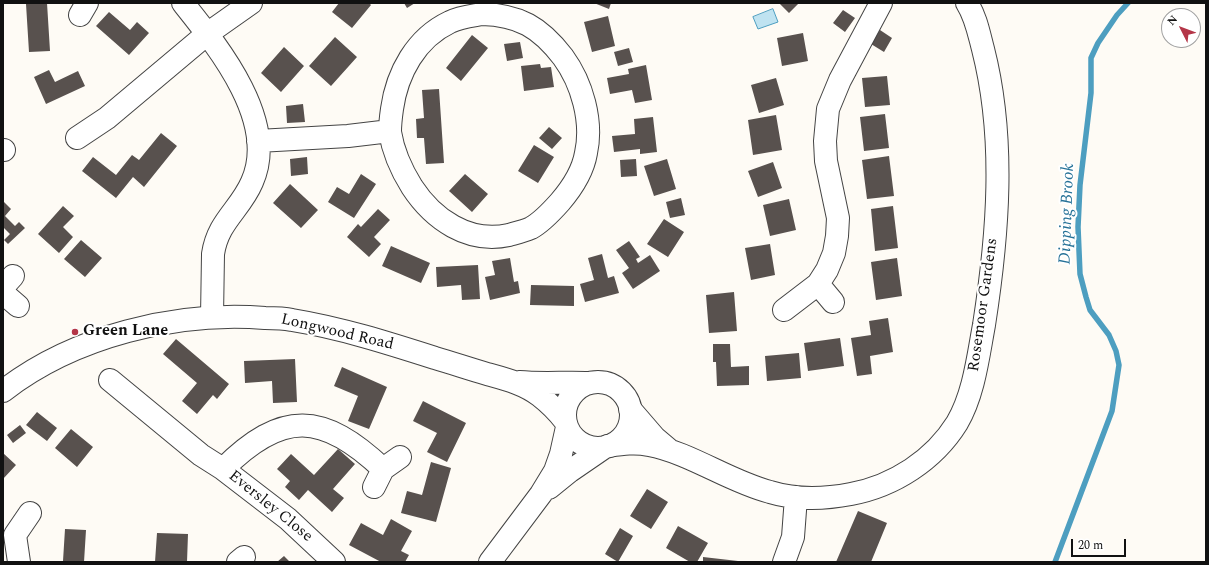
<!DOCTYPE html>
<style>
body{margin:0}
#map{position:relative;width:1209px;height:565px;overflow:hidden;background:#fefbf5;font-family:Spectral,serif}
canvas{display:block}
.frame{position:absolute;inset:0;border:4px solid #111;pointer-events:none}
.north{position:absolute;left:1161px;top:8px;width:40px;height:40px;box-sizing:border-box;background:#fff;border:1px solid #a0a0a0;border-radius:50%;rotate:312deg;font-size:11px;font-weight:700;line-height:16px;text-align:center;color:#111}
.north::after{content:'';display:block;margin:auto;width:14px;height:18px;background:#b43648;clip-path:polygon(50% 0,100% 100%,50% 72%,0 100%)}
.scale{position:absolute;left:1071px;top:539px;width:55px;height:18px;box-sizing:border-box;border:2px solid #111;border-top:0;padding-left:5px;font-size:12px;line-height:14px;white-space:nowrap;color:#111;-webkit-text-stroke:3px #fff;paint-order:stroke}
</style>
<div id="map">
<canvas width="1209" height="565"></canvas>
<div class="frame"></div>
<div class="north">N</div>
<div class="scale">20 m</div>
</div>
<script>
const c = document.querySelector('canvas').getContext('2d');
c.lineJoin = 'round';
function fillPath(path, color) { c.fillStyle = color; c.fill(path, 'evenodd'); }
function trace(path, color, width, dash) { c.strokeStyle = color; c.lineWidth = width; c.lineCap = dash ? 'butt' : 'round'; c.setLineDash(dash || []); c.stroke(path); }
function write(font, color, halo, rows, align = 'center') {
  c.font = font + ' Spectral,serif'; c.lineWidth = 4; c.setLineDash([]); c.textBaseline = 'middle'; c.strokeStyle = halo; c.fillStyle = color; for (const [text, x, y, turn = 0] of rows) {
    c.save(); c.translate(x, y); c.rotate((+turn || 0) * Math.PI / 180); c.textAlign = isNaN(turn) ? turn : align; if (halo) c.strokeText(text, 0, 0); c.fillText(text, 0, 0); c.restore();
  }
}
const water = new Path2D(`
 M773 9 778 22 758 29 753 17Z`);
const stream = new Path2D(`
 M1055 562 1112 411 1119 365 1116 351 1109 335 1090 310 1086 297 1080 274 1078 227 1080 185 1091 93V58L1098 43 1117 15 1128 3`);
const building = new Path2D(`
 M47 3 50 51 29 52 26 4Z
 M339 3H369L371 5 352 28 332 12Z
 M404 3H415L407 8Z
 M594 3H611L609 9Z
 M779 3H799L789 13Z
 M843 10 855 18 845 32 833 23Z
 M109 12 130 30 137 22 149 33 129 55 96 26Z
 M608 16 615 46 592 52 584 22Z
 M880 30 892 38 884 52 871 44Z
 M803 33 808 61 782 66 777 38Z
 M472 35 488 48 461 81 446 68Z
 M335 37 357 57 331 86 309 66Z
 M520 42 523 58 507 61 504 44Z
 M284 47 304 66 281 92 261 73Z
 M629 48 633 62 618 66 614 52Z
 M540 64 541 68 551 67 554 87 524 91 521 66Z
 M646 65 652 100 635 103 632 90 610 94 607 78 629 74 628 69Z
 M49 70 55 82 78 71 85 86 46 104 34 77Z
 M887 76 890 105 865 107 862 78Z
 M776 78 784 105 759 113 751 85Z
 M439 89 444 163 426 164 424 138H417L416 119 424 118 422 90Z
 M303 104 305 122 287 123 286 106Z
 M885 114 889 148 864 151 860 117Z
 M776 115 782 150 753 155 748 120Z
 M653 117 657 152 640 154V149L614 152 612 136 635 134 634 119Z
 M549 127 562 138 552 149 539 138Z
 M161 133 177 146 144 187 133 177 116 198 82 171 93 157 116 175 132 155 139 160Z
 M534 145 554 157 538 183 518 171Z
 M889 156 894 196 867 199 862 160Z
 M307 157 308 174 291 176 290 159Z
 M636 159 637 176 621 177 620 160Z
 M667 159 676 189 654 196 644 166Z
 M773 162 782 188 758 197 748 171Z
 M361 174 376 184 354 218 328 202 337 187 349 194Z
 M465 174 488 194 472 212 449 191Z
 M290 184 318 210 301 228 273 203Z
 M681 198 685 215 670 218 666 202Z
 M789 199 796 230 770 236 763 205Z
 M3 201 11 209 5 216 15 226 19 222 25 228 8 244 4 240 10 234 3 227Z
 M63 206 74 216 63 227 73 237 59 253 38 234Z
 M893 206 898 248 875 251 871 209Z
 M378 209 390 220 374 237 381 244 369 257 347 237 358 224 361 227Z
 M664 219 684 232 668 257 647 244Z
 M81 240 102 258 85 277 64 259Z
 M629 241 640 257 636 259 638 263 650 255 660 271 633 289 622 273 629 268 616 250Z
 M770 244 775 275 751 280 745 248Z
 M391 246 430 263 421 283 382 266Z
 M602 254 608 278 614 276 619 293 585 302 580 284 594 280 588 258Z
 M510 258 514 282 518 281 520 293 490 300 485 277 495 275 492 261Z
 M897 258 902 296 876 300 871 262Z
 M478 265 480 299 462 300 461 285 437 287 436 267Z
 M531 285 574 286V306L530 305Z
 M734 292 737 331 709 333 706 295Z
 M888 318 893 352 870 356 872 374 857 376 851 338 871 335 869 321Z
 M840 338 844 366 808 371 804 343Z
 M176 339 229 384 217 399 213 395 197 414 182 401 197 383 163 354Z
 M713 344H730L731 367 749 366V385L717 386 716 362H713Z
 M799 353 801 378 767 381 765 356Z
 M295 359 297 402 273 403 272 381 245 383 244 361Z
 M342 367 387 387 369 429 348 421 358 396 334 386Z
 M423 401 466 423 447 462 427 452 437 433 413 421Z
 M37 412 57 428 47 441 26 425Z
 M20 425 26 433 13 443 7 435Z
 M71 429 93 447 77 467 55 448Z
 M338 449 355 464 333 489 344 498 332 512 308 490 299 500 285 487 290 481 277 469 291 454 314 475Z
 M3 453 16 465 3 479Z
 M431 462 451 468 436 522 401 513 407 491 422 495Z
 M647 489 668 502 651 529 630 516Z
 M858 511 887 523 871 562H836Z
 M391 519 412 531 401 551 409 555 405 562H381L349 545 361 523 383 535Z
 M678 526 708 543 697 562H690L666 548Z
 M620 528 633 536 618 562 605 554Z
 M65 529 86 530 84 562 63 561Z
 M157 533 188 534 187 562H155Z
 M284 556 290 562H277Z
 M703 557 738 561V562H703Z`);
const minor = new Path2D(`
 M183 3C219 48 279 122 252 182 240 210 218 221 213 254L212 317
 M482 14C519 15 540 27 563 57 582 83 593 121 586 153 583 171 572 188 560 202 552 211 542 222 531 228 524 231 516 233 509 235 468 244 433 219 412 187 402 171 393 151 390 132 390 124 391 116 392 109 397 73 416 38 450 22 460 17 471 16 482 14Z
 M80 15 87 3
 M77 138 107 118 207 34 251 3
 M258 141 348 136 390 131
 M3 150H4
 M818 284 827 270 834 253 837 236 838 218 826 161 825 141 828 109 840 80 881 3
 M3 287 13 276
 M3 293 18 306
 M784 310 818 284 833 302
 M110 380 201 455 223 469
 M630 409 655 438 668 449
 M608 446C622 444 635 442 649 445 691 453 728 481 770 492 796 500 825 499 851 494 894 486 934 460 957 423 974 394 978 357 984 325 998 235 1006 139 983 49 979 34 976 17 967 3
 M374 487 383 469 400 457
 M19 562 15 535 30 513
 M238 562 244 557
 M334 562 288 519 223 469C282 410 323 412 383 469
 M784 562 793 537 796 497`);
const tertiary = new Path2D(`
 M519 382C542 384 566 382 589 383
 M565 415a33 33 0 1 1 66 0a33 33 0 1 1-66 0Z
 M3 391C74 336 176 311 265 318 274 318 283 318 292 320 341 328 388 343 435 358 452 363 470 369 487 374 505 379 525 384 540 396 549 403 558 412 565 421
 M549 488 570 471 605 447
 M490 562 541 494 555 471 561 454 567 427`);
const markers = [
 [75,332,4,"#b43648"]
];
const streetNames = [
 ["Rosemoor Gardens",984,305,-82],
 ["Longwood Road",337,333,13],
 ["Eversley Close",270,507,39]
];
const poiNames = [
 ["Green Lane",83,332]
];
const waterNames = [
 ["Dipping Brook",1068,214,-88]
];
fillPath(water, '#bfe3f1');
trace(water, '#4d9ec0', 1);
trace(stream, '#4d9ec0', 5.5);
fillPath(building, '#58514e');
trace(minor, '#444', 24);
trace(tertiary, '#444', 24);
trace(minor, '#fff', 22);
trace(tertiary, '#fff', 22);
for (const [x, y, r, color] of markers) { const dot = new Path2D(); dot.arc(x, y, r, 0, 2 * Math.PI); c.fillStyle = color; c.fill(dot); trace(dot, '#fff', 1.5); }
write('16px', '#111', '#fff', streetNames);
write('bold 16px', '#111', '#fff', poiNames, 'left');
write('italic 17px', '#257197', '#fff', waterNames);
</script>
